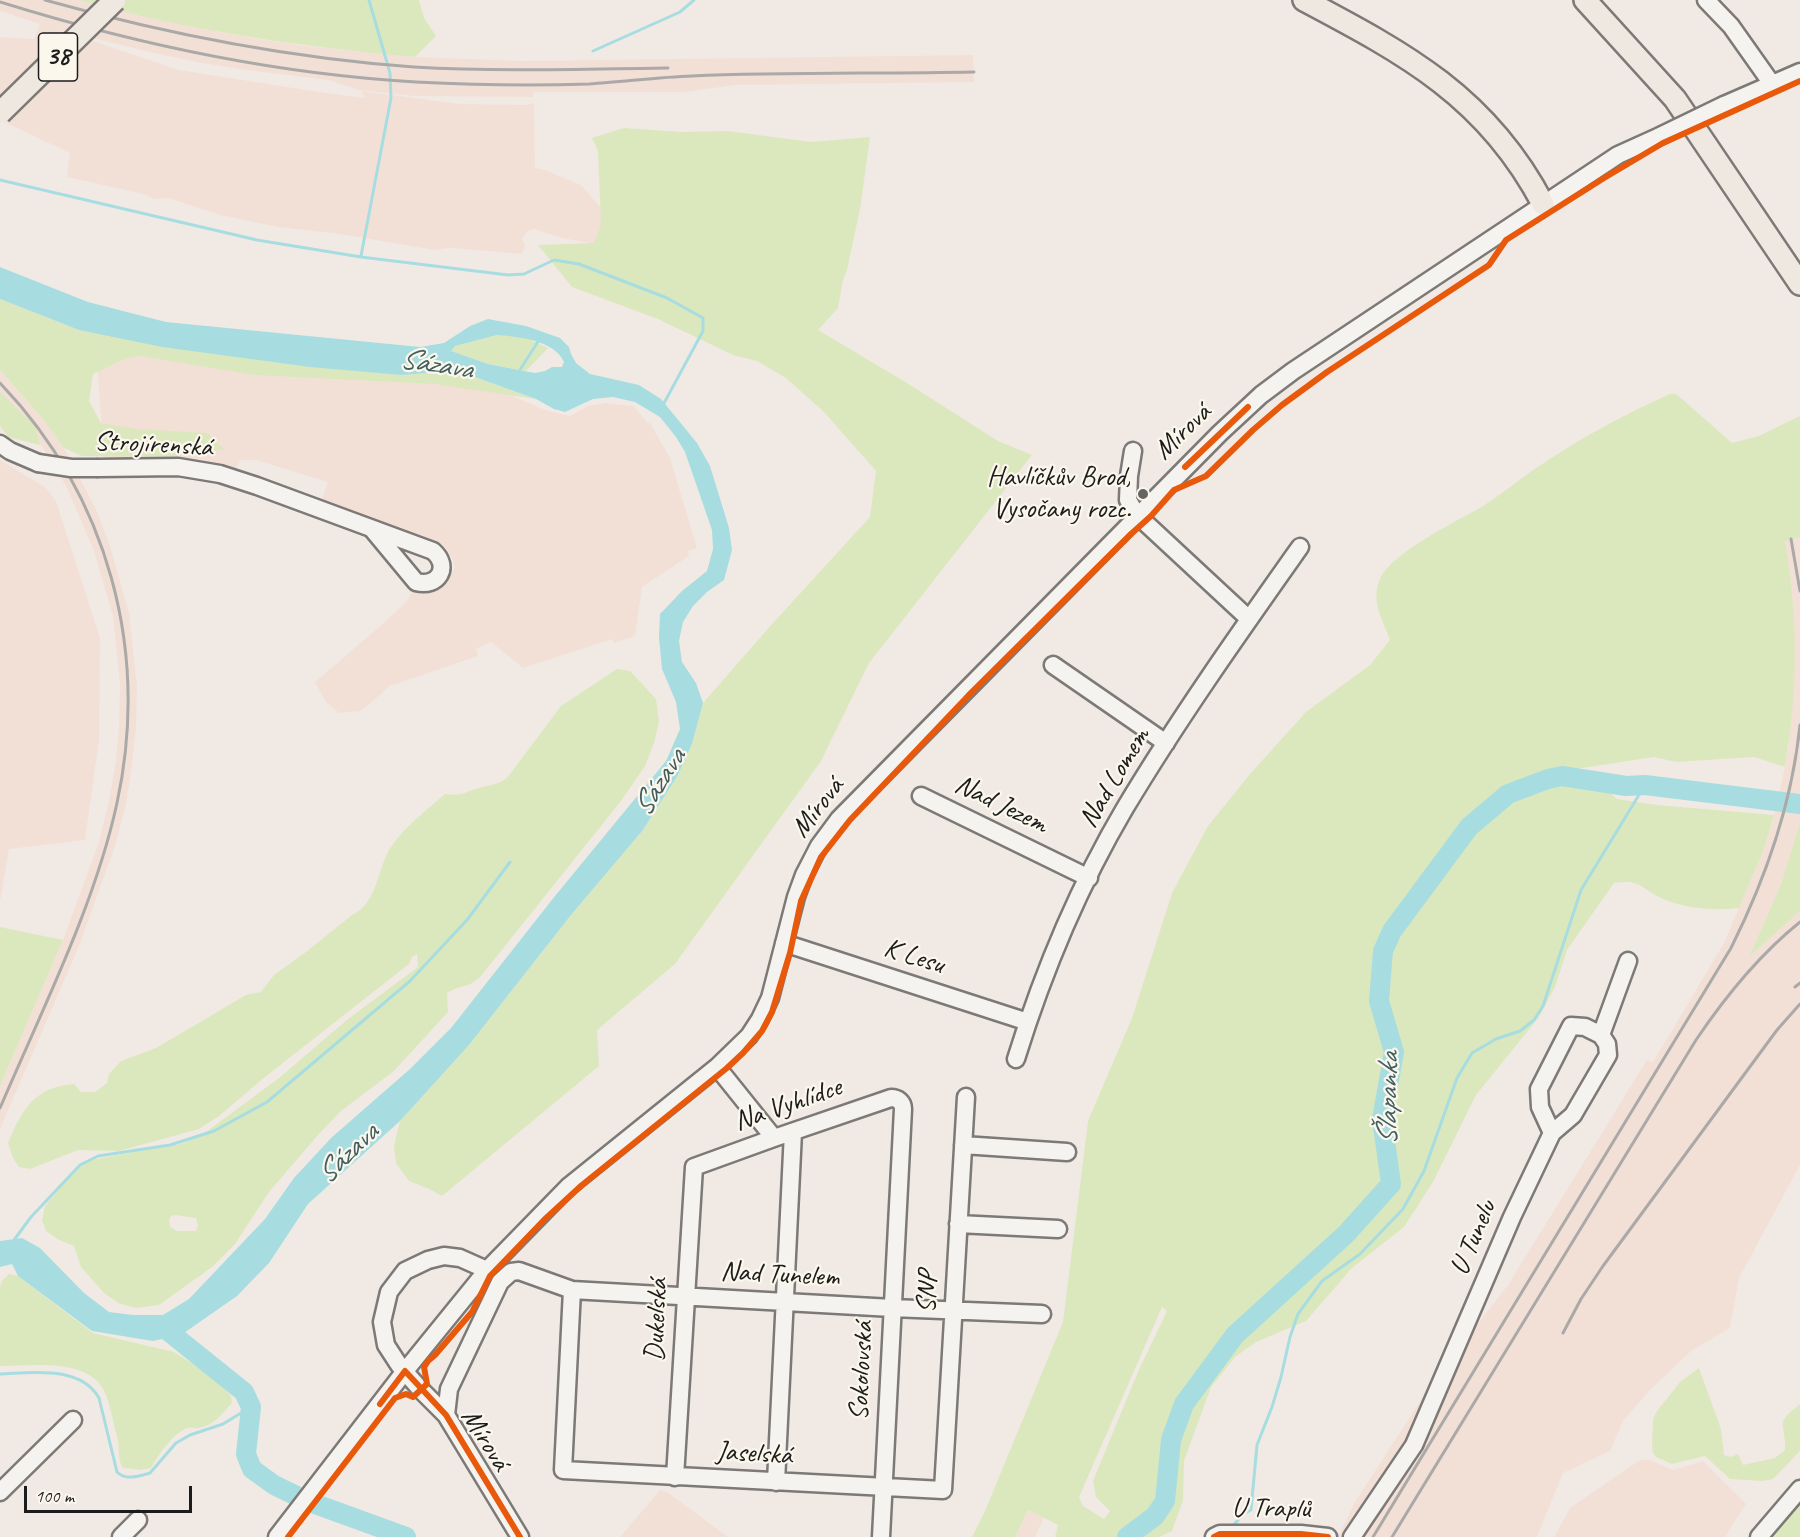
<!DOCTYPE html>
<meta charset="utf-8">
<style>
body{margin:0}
#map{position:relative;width:1800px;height:1537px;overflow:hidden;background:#f1eae4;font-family:Caveat,sans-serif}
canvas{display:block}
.scale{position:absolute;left:24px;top:1486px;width:168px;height:27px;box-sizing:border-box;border:3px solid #1c1c1c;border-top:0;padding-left:8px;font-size:18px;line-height:21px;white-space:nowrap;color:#1c1c1c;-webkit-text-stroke:4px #fbf7ec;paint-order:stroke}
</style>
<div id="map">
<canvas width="1800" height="1537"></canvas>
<div class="scale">100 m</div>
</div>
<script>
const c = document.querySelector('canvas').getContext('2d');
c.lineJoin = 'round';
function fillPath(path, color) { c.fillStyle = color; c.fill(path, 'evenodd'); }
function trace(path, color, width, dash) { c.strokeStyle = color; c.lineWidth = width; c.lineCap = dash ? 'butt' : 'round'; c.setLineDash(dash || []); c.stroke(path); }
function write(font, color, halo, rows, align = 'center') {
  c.font = font + ' Caveat,sans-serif'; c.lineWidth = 4.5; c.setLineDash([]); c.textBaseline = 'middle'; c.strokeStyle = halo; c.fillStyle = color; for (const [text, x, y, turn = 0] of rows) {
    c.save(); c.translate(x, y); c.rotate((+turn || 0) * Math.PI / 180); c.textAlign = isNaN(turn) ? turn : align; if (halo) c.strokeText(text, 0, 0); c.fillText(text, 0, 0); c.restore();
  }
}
const built = new Path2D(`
 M0 0H79L204 29 252 38 306 46 415 57 523 61 973 55 974 82 736 85 684 92H534L533 97 414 96 358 90 329 80 246 70 197 62 145 51 57 29 179 70 319 92 365 98 361 91 460 104 526 105 534 103 535 168 545 170 581 185 612 220 595 244 562 238 534 229 528 231 522 238 525 245 522 254 451 248 434 250 340 234 278 227 220 215 168 198 154 199 143 194 67 177 70 153 0 120V37L34 39 40 24 0 11Z
 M102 337 499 390 545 410 570 416 588 406 606 403 633 406 648 423H650L670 458 697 548 688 551 689 556 642 587 635 636 614 643 612 639 523 668 491 642 476 649 478 656 390 686 361 711 339 713 326 702 315 682 385 622 407 601 415 587 444 582 450 576 455 568 452 558 448 552 440 547 321 502 328 482 256 460H240L236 469 198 460H104L97 361Z
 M0 370 42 418 64 448 96 509 110 546 129 613 137 686 136 728 132 764 126 804 115 846 79 946 0 1129V1086L63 940 99 842 109 801 116 761 119 727 120 686 113 616 94 551 67 488 49 457 29 428 0 395Z
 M0 460 45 487 56 501 100 638 99 740 85 840 9 849 0 902Z
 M1800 537V822L1781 884 1750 955 1800 911V1165L1739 1278 1730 1328 1691 1351 1648 1392 1623 1421 1610 1451 1563 1473 1537 1537H1338L1355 1502 1434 1380 1508 1285 1647 1060 1653 1062 1724 943 1764 849 1774 815 1785 767 1789 745 1792 598 1785 540Z
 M1640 1460H1650L1673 1470 1703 1461 1746 1504 1725 1537H1554L1570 1508Z
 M660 1490 667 1492 728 1537H620Z
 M1028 1510 1044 1518 1035 1537H1015Z`);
const green = new Path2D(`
 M79 0H419L424 18 436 36 415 57C302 47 189 31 79 0Z
 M624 128 682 132 728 131 811 142 870 137 860 209 847 270 843 280 838 308 818 330 907 383 998 441 1032 455 869 663 821 761 675 964 597 1030 599 1066 442 1196 429 1189 409 1181 396 1163 394 1146 400 1121 469 1045 571 915 643 830 678 775 692 744 703 703 773 623 870 517 876 471 824 412 786 378 757 361 733 355 658 319 572 287 538 245 594 243 601 225 598 151 592 138Z
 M0 299 79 330 401 375 458 371 536 399 435 384 254 375 140 356 122 360 93 374 89 401 101 423 136 429 207 433 224 449 166 457 82 456 64 448 42 418 0 370Z
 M497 335 524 337 548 348 526 371 488 364 450 351 454 346Z
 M0 392 36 427 40 445 8 437 0 426Z
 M1670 394H1676L1682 399 1732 443 1759 436 1800 416V537L1785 541C1798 615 1798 693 1785 767L1754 757 1676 762 1654 757 1530 776 1549 788 1568 782H1598L1617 799 1657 805 1774 815 1764 849 1739 908C1712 911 1686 909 1661 898 1639 887 1641 879 1614 883L1567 950 1555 987 1539 1017 1476 1095 1433 1182 1404 1227 1352 1268 1306 1321 1256 1342 1235 1357 1211 1387 1184 1461 1183 1500 1172 1531 1159 1537H1055L1058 1525 1028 1510 1015 1537H972L985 1511 1063 1322 1088 1121 1132 1018 1172 893 1208 826 1250 774 1306 712 1370 665 1390 640C1383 620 1370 601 1380 579 1392 552 1456 522 1483 506 1505 492 1527 473 1550 459 1588 434 1629 412 1670 394ZM1162 1307 1167 1311 1137 1374 1093 1481 1096 1497 1110 1511 1104 1519 1083 1506 1079 1497Z
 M617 669 630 671 656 699 659 722 654 743 645 766 621 801 481 976C468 989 461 984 447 993L448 1012 394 1071 341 1111 318 1135 269 1192 235 1244 212 1267 159 1305 136 1308 118 1303 104 1293 81 1267 74 1246 59 1240 46 1231 42 1220 45 1206 74 1171 90 1160 184 1143 206 1132 279 1078 348 1019 414 970 418 967 417 954 412 957 409 964 265 1077 219 1116 199 1129 119 1151 78 1150 30 1169 19 1167 13 1158 8 1143C22 1110 34 1087 74 1084L81 1092H95L107 1083 109 1074 121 1061 156 1048 246 995 261 992 274 975 306 952 352 915C378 903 377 868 391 847 404 827 427 810 445 794 465 796 461 793 479 788 490 785 497 785 507 778L561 706ZM175 1215 196 1218 198 1225 196 1231H177L170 1227 169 1220 171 1216Z
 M1800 822V911L1749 957 1781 884Z
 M0 927 63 940 0 1086Z
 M9 1274 18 1276 93 1333 174 1352 215 1378 231 1396 232 1403C222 1414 214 1425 199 1428 193 1429 190 1426 185 1429 171 1436 159 1454 151 1468L140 1470 123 1468C117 1460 120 1446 117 1436 113 1423 111 1408 106 1395 92 1357 32 1366 0 1366V1287L2 1281Z
 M1699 1368 1721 1429 1724 1455 1731 1457 1738 1454 1743 1465 1775 1458 1785 1450C1786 1421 1773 1425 1800 1404V1451L1773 1479 1762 1481 1730 1479 1705 1456 1672 1464 1656 1457 1653 1453 1652 1445 1653 1419 1657 1411 1680 1382Z
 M1800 1502V1537H1769Z`);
const water = new Path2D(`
 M0 267 88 302 166 322 420 347 444 343 470 326 488 319 526 326 560 338 569 347 571 354 576 363 590 374 639 385 661 399 697 443 710 466 729 528 732 550 724 580 707 592 693 606 683 622 679 641 682 662 696 683 703 703 692 744 678 775 643 830 571 915 469 1045 400 1121 308 1204 269 1263 237 1296 181 1335 153 1341 92 1331 18 1276 12 1264 0 1267V1241L22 1238 40 1248 84 1293 109 1312 133 1315H163L189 1299 265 1219 294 1178 331 1138 410 1069 451 1028 555 896 666 761 680 729 676 702 662 669 659 638 660 614 682 591 707 571 713 549 712 530 685 452 676 437 660 417 635 402 613 397 593 399 565 412 554 409 536 399 458 371 401 375 310 367 162 347 79 330 0 299ZM497 335C519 337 554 340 564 362L562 367H552L545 371 535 373 488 364 451 351 455 346Z`);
const stream = new Path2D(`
 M593 51 680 12 694 0
 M0 180 257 240 361 257 508 275 524 274 554 260 579 264 667 298 703 318V331L663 405
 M361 256 391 98 390 73 369 0
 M518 373 539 340
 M14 1243V1240L31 1217 80 1165 98 1156 170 1145 214 1131 267 1102 410 981 467 920 510 862
 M0 1374C32 1373 80 1365 99 1398L117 1472C126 1481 139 1476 150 1473L176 1443 190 1435 223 1424 251 1407
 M1232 1527 1243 1514 1251 1510 1257 1445 1272 1407 1281 1377 1290 1337 1298 1314 1322 1281 1360 1254 1403 1209 1424 1171 1457 1078 1472 1053 1496 1039 1520 1031 1534 1020 1543 1006 1581 890 1645 785`);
const river = new Path2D(`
 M168 1331 244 1392 251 1407 246 1454 252 1469 274 1485 307 1501 406 1537
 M1127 1537 1155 1516 1165 1501 1171 1440 1184 1404 1235 1335 1346 1234 1391 1184 1382 1119 1394 1052 1379 1001 1383 951 1392 931 1469 827 1508 794 1548 779 1562 776 1626 786 1645 785 1800 804`);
const minor = new Path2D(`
 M1706 0 1731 26 1772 84
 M1724 105 1800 72
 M0 444 10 451 38 463
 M1133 451 1129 476 1128 500 1137 515 1249 619
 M98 468 178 467 220 474 257 486 433 551C451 567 438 588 416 582L372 529
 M1053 665 1166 743
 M921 796 1089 878
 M784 943 1028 1022
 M1016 1059C1043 972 1079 886 1125 808 1179 718 1240 632 1300 547
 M717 1067 774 1138
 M1552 1133 1540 1107 1539 1089 1571 1026 1585 1027 1601 1035
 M963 1145 1067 1152
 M958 1224 1058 1229
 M487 1270 460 1258 444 1256 428 1260 405 1271 389 1292 382 1322 386 1345 399 1365 421 1390 446 1415 520 1537
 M572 1290 563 1470 943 1490 966 1097
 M446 1415 449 1389 500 1282 511 1272 519 1271 572 1290 892 1308 1042 1314
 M675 1477 694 1167 774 1138 891 1098C898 1098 903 1102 903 1109L881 1537
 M776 1482 793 1132
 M0 1492 73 1420
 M121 1537 138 1520
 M277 1537 405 1371 487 1270 568 1187 717 1067 749 1036 760 1019 770 998 796 897 804 875 819 846 839 819 1220 433 1261 395 1293 371 1618 155 1660 136
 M1214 1537 1220 1534H1301L1328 1537
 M1352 1537 1414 1445 1512 1217 1552 1133 1573 1115 1608 1055 1607 1044 1601 1035 1628 961
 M1759 1537 1800 1489`);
const major = new Path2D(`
 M1304 0C1406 54 1487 97 1543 204
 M1585 0 1675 99 1800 284`);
const rail = new Path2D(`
 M45 0C166 34 289 58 414 67 499 72 584 69 668 68
 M0 2C135 44 274 74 416 82 473 85 531 86 589 84 623 82 658 77 692 76 786 72 880 74 974 72
 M0 383C108 496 150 650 117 803 95 905 41 1012 0 1108
 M1791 539 1800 591
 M1795 987 1800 983
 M1563 1333 1581 1299 1603 1266 1777 1030 1800 1004
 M1373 1537 1731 948C1766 878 1792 804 1800 725
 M1392 1537 1696 1040C1725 997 1759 955 1800 922`);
const minorBridge = new Path2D(`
 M1660 136 1724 105
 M38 463 71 468H98`);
const majorBridge = new Path2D(`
 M0 113 115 0`);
const cycleway = new Path2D(`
 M1185 467 1248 407
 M380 1404 405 1371 446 1415 520 1537
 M288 1537 395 1398 406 1394 413 1397 427 1384 424 1367 428 1361 435 1355 472 1312 490 1276 544 1220 582 1185 727 1068 743 1053 762 1031 772 1012 790 953 801 901 821 857 850 820 968 696 1131 534 1151 516 1174 490 1206 476 1253 430 1282 405 1327 372 1489 265 1506 240 1604 178 1663 143 1800 81
 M1214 1537 1220 1534H1301L1328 1537`);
const markers = [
 [1143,494,6,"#676462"]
];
const shields = [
 [58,57,39]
];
const shieldNames = [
 ["38",58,57]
];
const streetNames = [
 ["Mírová",1183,432,-44],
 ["Strojírenská",153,445,3],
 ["Nad Lomem",1115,778,-59],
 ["Nad Jezem",1001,805,26],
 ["Mírová",818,808,-52],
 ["K Lesu",914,957,18],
 ["Na Vyhlídce",788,1105,-19],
 ["U Tunelu",1474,1238,-67],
 ["Nad Tunelem",780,1275,3],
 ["SNP",928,1292,-87],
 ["Dukelská",657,1320,-87],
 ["Sokolovská",862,1371,-87],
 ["Mírová",485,1440,58],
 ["Jaselská",754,1454,3],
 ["U Traplů",1271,1509,1]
];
const poiNames = [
 ["Havlíčkův Brod,",1131,478],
 ["Vysočany rozc.",1131,510]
];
const waterNames = [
 ["Sázava",436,365,9],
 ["Sázava",660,783,-58],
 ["Šlapanka",1389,1099,-89],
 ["Sázava",348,1154,-44]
];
fillPath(built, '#f2e0d7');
fillPath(green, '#dbe8be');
fillPath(water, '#a7dde0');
trace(stream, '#a7dde0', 3);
trace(river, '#a7dde0', 20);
trace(minor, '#7c7976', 21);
trace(major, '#7c7976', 26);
trace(minor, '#f5f3ef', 16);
trace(major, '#eee8e0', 21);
trace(rail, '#aba9a7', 3);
trace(minorBridge, '#7c7976', 21, []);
trace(majorBridge, '#7c7976', 26, []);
trace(minorBridge, '#f5f3ef', 16);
trace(majorBridge, '#eee8e0', 21);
trace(cycleway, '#e8590c', 6);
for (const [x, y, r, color] of markers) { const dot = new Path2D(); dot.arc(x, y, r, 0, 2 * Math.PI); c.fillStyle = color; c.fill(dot); trace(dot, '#fbf7ec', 2); }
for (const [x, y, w] of shields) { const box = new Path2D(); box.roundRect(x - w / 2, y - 24, w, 48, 4.5); c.fillStyle = '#fbf7ec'; c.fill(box); trace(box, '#1c1c1c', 1.5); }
write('bold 27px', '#1c1c1c', null, shieldNames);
write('28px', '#1c1c1c', '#fbf7ec', streetNames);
write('28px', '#1c1c1c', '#fbf7ec', poiNames, 'right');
write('italic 30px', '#415e60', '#fbf7ec', waterNames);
</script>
